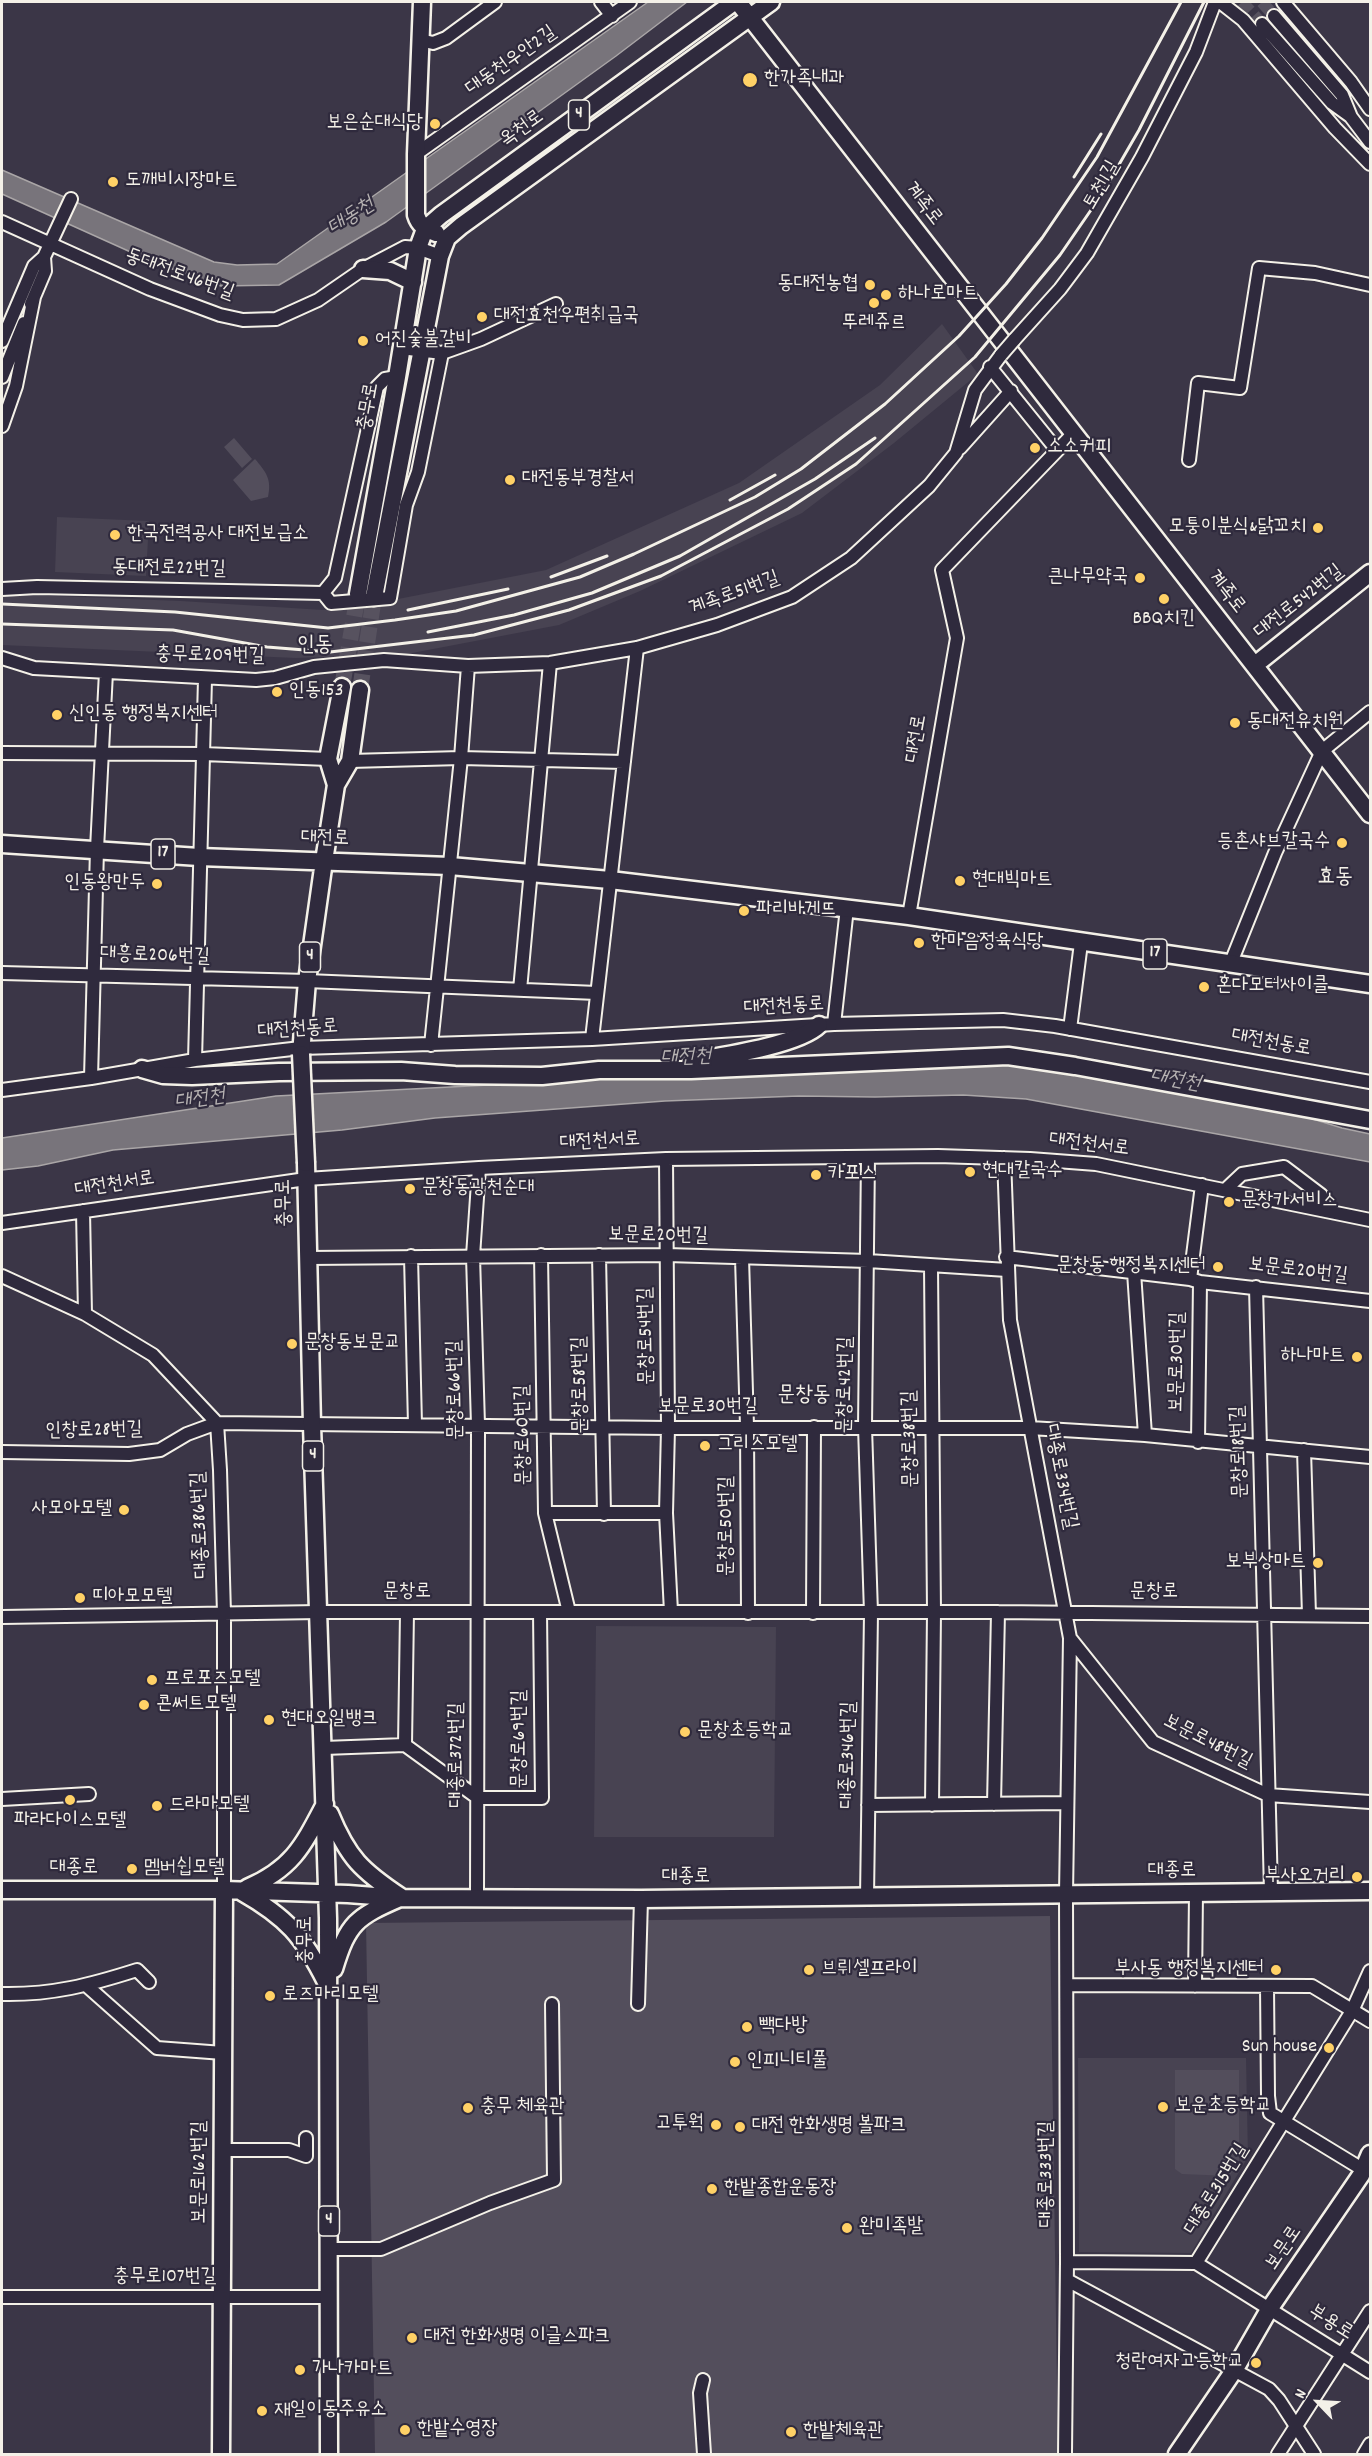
<!DOCTYPE html>
<meta charset="utf-8">
<style>
body{margin:0}
#map{position:relative;width:1372px;height:2456px;overflow:hidden;background:#3b3647;font-family:Dekko,sans-serif}
canvas{display:block}
.frame{position:absolute;inset:0;border:3px solid #f4f1e8;pointer-events:none}
.north{position:absolute;left:1288px;top:2372px;width:60px;height:60px;-webkit-text-stroke:4px #2f2a3d;paint-order:stroke;rotate:295deg;font-size:16px;font-weight:700;line-height:24px;text-align:center;color:#f4f1e8}
.north::after{content:'';display:block;margin:auto;width:21px;height:27px;background:#f4f1e8;clip-path:polygon(50% 0,100% 100%,50% 72%,0 100%)}
</style>
<div id="map">
<canvas width="1372" height="2456"></canvas>
<div class="frame"></div>
<div class="north">N</div>
</div>
<script>
const c = document.querySelector('canvas').getContext('2d');
c.lineJoin = 'round';
function fillPath(path, color) { c.fillStyle = color; c.fill(path, 'evenodd'); }
function trace(path, color, width, dash) { c.strokeStyle = color; c.lineWidth = width; c.lineCap = dash ? 'butt' : 'round'; c.setLineDash(dash || []); c.stroke(path); }
function write(font, color, halo, rows, align = 'center') {
  c.font = font + ' Dekko,"Poor Story",sans-serif'; c.lineWidth = 4.5; c.setLineDash([]); c.textBaseline = 'middle'; c.strokeStyle = halo; c.fillStyle = color; for (const [text, x, y, turn = 0] of rows) {
    c.save(); c.translate(x, y); c.rotate((+turn || 0) * Math.PI / 180); c.textAlign = isNaN(turn) ? turn : align; if (halo) c.strokeText(text, 0, 0); c.fillText(text, 0, 0); c.restore();
  }
}
const built = new Path2D(`
 M942 324 978 374 894 443 802 513 640 591 559 625 407 654 296 658 2 645V594L181 601 323 610 393 600 546 570 739 483 880 385Z
 M57 517 149 521 146 576 55 572Z
 M596 1626 776 1627 774 1837H594Z
 M1078 2058H1246L1248 2157 1191 2253 1079 2252Z`);
const green = new Path2D(`
 M234 438 252 459 242 468 224 447Z
 M255 459C266 472 272 479 268 497L251 501 233 480Z
 M1050 1916 1058 2454H375L366 1923Z
 M1175 2070H1239V2163L1229 2176 1182 2174 1175 2169Z`);
const water = new Path2D(`
 M648 2H687L616 56 386 222 279 285 221 286 155 263 2 194V170L214 262 237 265 277 264Z
 M951 1065H1018L1290 1112 1342 1128 1370 1134V1162L1026 1099 963 1095 875 1097 799 1096 665 1101 435 1118 342 1130 113 1150 38 1166 2 1170V1138L276 1096 605 1079 912 1070Z`);
const minorTunnel = new Path2D(`
 M1242 2 1262 24
 M1262 2 1274 16`);
const majorTunnel = new Path2D(`
 M342 687 358 594
 M360 690 374 597`);
const minor = new Path2D(`
 M601 2 612 16
 M1220 2 1243 20 1335 128 1370 164
 M1283 2 1351 82 1370 109
 M1274 16 1342 95 1351 117 1370 142
 M1262 24 1332 103 1350 116
 M420 40 433 43 446 38 495 2
 M416 154 630 2
 M2 222 150 289 220 315 243 320 276 319 318 300 363 269 405 247 418 248 440 256
 M31 304 45 271 44 257
 M1014 340 1060 289 1087 253 1142 157 1196 52 1215 2
 M2 341 34 266 44 257 71 199
 M401 348 442 353 481 339 556 304
 M990 367 1057 450
 M2 377 24 323
 M2 426 16 386 34 297
 M960 448 1011 391
 M1189 460 1198 383 1240 388 1259 268 1315 273 1370 285
 M2 589 37 587 323 593 331 603 390 598 406 505 418 472 442 353
 M323 593 335 578 377 387 385 379 397 377
 M2 658 34 668 256 680 275 678 314 667 384 660 468 666 550 663 637 648 717 625 792 597 851 558 929 486 956 453 975 390 1001 355
 M2 753 203 754 328 759
 M350 761 461 758 624 762
 M909 916 957 638 942 570 1074 433
 M1230 965 1275 853 1322 751 1370 712
 M2 973 307 981 597 993
 M520 990 550 663
 M834 1024 847 908
 M1070 1029 1081 943
 M592 1039 637 648
 M431 1045 461 758 468 666
 M195 1060 205 679
 M91 1078 97 849 106 672
 M2 1090 91 1078 195 1060 301 1048 592 1039 834 1024 1003 1020 1055 1026 1370 1082
 M1004 1158 1010 1320 1070 1638 1066 1894 1067 2262 1065 2454
 M666 1159 668 1428 666 1513 671 1612
 M1225 1190 1242 1174 1284 1167 1321 1195 1326 1211
 M83 1211 85 1314
 M2 1223 306 1179 479 1168 666 1159 938 1156 1030 1159 1096 1164 1370 1220
 M541 1255 545 1513 569 1612
 M599 1255 604 1514
 M411 1256 415 1425
 M1006 1257 1190 1279 1200 1282 1370 1301
 M308 1258 667 1255 868 1261 1007 1270
 M742 1258 747 1426 748 1613
 M931 1266 934 1612 932 1805
 M1134 1272 1145 1435
 M2 1276 85 1314 153 1355 217 1423 220 1470 224 1614V1890
 M1190 1279 1202 1185
 M1256 1287 1271 1892
 M1198 1442 1200 1282
 M1304 1450 1309 1615
 M2 1452 129 1454 160 1450 187 1434 217 1423 668 1428H1030L1145 1435 1370 1457
 M545 1513H666
 M813 1613 814 1427
 M2 1617 319 1612H998L1370 1616
 M1070 1638 1153 1742 1268 1795 1370 1802
 M405 1745 478 1798H542L540 1612
 M405 1745 407 1612
 M324 1748 405 1745
 M2 1799 89 1794
 M994 1804 998 1612
 M868 1805 1067 1803
 M867 1897 871 1613 865 1427 868 1157
 M477 1898 478 1425 473 1256 479 1168
 M1067 1985 1312 1986 1370 2021
 M87 1986 157 2048 223 2053
 M1195 1986 1196 1893
 M1267 1986 1268 2096 1270 2113 1362 2169
 M2 1994C52 1995 90 1985 137 1970L149 1982
 M638 2004 641 1899
 M222 2150H289L306 2156V2138
 M329 2249H381L490 2203 554 2180 552 2004
 M1067 2262 1196 2263 1352 2011 1370 1971
 M1196 2263 1370 2372
 M1067 2280 1269 2389 1279 2400 1314 2454
 M2 2297H329
 M703 2380 700 2393 704 2454
 M1278 2454 1370 2311
 M1364 2454 1370 2444`);
const major = new Path2D(`
 M422 2 416 154V215C419 225 425 229 436 233
 M738 2 1370 814
 M363 269 390 271 413 282
 M358 594 397 377 418 248 425 229 441 215 734 2
 M374 597 440 256 447 238 461 226 771 2
 M1255 665 1370 573
 M336 785 328 759 342 687
 M2 844 199 857 450 866 610 880 909 916 1370 984
 M301 1054 307 981 324 861 336 785 350 761 360 690
 M693 1061C722 1056 799 1045 819 1025
 M142 1069 163 1075 192 1076 279 1072 401 1071 455 1075 542 1076 599 1070H691L1008 1056 1075 1066 1370 1120
 M306 1163 312 1425 328 1918 329 2454
 M330 1814C348 1858 362 1871 401 1897
 M247 1888C292 1869 303 1846 325 1804
 M2 1890H224L348 1894 401 1898 641 1899 1370 1891
 M242 1892C286 1917 303 1936 326 1982
 M334 1969C348 1923 356 1917 400 1898
 M221 2454 224 1890
 M1177 2454 1235 2369 1270 2308 1361 2175 1370 2154`);
const rail = new Path2D(`
 M1074 177 1101 134
 M730 500 775 475
 M551 577 607 556
 M2 604 175 612 328 628 395 620 456 611 580 577 634 554 755 497 801 469 885 404 959 336 1006 284 1042 238 1097 157 1181 2
 M408 610 508 589
 M2 624 173 630 267 647 330 652 474 635 569 610 661 576 788 509 856 464 975 357 1060 255 1102 194 1139 130 1204 2
 M428 632 514 615 592 593 680 556 815 479 875 438`);
const minorBridge = new Path2D(`
 M1001 355 1014 340`);
const majorBridge = new Path2D(`
 M301 1054 306 1163`);
const markers = [
 [750,80,8,"#ffd166"],
 [435,124,6,"#ffd166"],
 [113,182,6,"#ffd166"],
 [870,285,6,"#ffd166"],
 [886,295,6,"#ffd166"],
 [874,303,6,"#ffd166"],
 [482,317,6,"#ffd166"],
 [363,341,6,"#ffd166"],
 [1035,448,6,"#ffd166"],
 [510,480,6,"#ffd166"],
 [1318,528,6,"#ffd166"],
 [115,535,6,"#ffd166"],
 [1140,578,6,"#ffd166"],
 [1164,599,6,"#ffd166"],
 [277,692,6,"#ffd166"],
 [57,715,6,"#ffd166"],
 [1235,723,6,"#ffd166"],
 [1342,843,6,"#ffd166"],
 [960,881,6,"#ffd166"],
 [157,884,6,"#ffd166"],
 [744,911,6,"#ffd166"],
 [919,943,6,"#ffd166"],
 [1204,987,6,"#ffd166"],
 [970,1172,6,"#ffd166"],
 [816,1175,6,"#ffd166"],
 [410,1189,6,"#ffd166"],
 [1229,1202,6,"#ffd166"],
 [1218,1267,6,"#ffd166"],
 [292,1344,6,"#ffd166"],
 [1357,1357,6,"#ffd166"],
 [705,1446,6,"#ffd166"],
 [124,1510,6,"#ffd166"],
 [1318,1563,6,"#ffd166"],
 [80,1598,6,"#ffd166"],
 [152,1680,6,"#ffd166"],
 [144,1705,6,"#ffd166"],
 [269,1720,6,"#ffd166"],
 [685,1732,6,"#ffd166"],
 [70,1800,6,"#ffd166"],
 [157,1806,6,"#ffd166"],
 [132,1869,6,"#ffd166"],
 [1357,1877,6,"#ffd166"],
 [809,1970,6,"#ffd166"],
 [1276,1970,6,"#ffd166"],
 [270,1996,6,"#ffd166"],
 [747,2027,6,"#ffd166"],
 [1329,2048,6,"#ffd166"],
 [735,2062,6,"#ffd166"],
 [1163,2107,6,"#ffd166"],
 [468,2108,6,"#ffd166"],
 [716,2125,6,"#ffd166"],
 [740,2127,6,"#ffd166"],
 [712,2189,6,"#ffd166"],
 [847,2228,6,"#ffd166"],
 [412,2338,6,"#ffd166"],
 [1256,2363,6,"#ffd166"],
 [300,2370,6,"#ffd166"],
 [262,2411,6,"#ffd166"],
 [405,2430,6,"#ffd166"],
 [791,2432,6,"#ffd166"]
];
const shields = [
 [579,115,21],
 [163,854,24],
 [1155,954,24],
 [310,957,21],
 [313,1456,21],
 [329,2221,21]
];
const shieldNames = [
 ["4",579,115],
 ["17",163,854],
 ["17",1155,954],
 ["4",310,957],
 ["4",313,1456],
 ["4",329,2221]
];
const streetNames = [
 ["대동천우안2길",512,62,-35],
 ["옥천로",523,130,-36],
 ["토천1길",1103,186,-60],
 ["계족로",922,205,52],
 ["동대전로46번길",179,276,20],
 ["충무로",370,407,-80],
 ["동대전로22번길",169,570,1],
 ["계족로",1225,593,52],
 ["계족로51번길",735,595,-20],
 ["대전로542번길",1300,603,-38],
 ["충무로209번길",210,657,1],
 ["대전로",918,739,-80],
 ["대전로",325,840,2],
 ["대흥로206번길",155,957,2],
 ["대전천동로",784,1008,-3],
 ["대전천동로",298,1031,-4],
 ["대전천동로",1271,1044,10],
 ["대전천서로",600,1143,-3],
 ["대전천서로",1089,1146,7],
 ["대전천서로",115,1186,-9],
 ["충무로",286,1203,-91],
 ["보문로20번길",658,1237,1],
 ["보문로20번길",1298,1272,7],
 ["문창로54번길",648,1336,-91],
 ["보문로30번길",1179,1362,-89],
 ["문창로58번길",582,1385,-91],
 ["문창로42번길",847,1385,-89],
 ["문창로66번길",457,1390,-91],
 ["보문로30번길",708,1408],
 ["인창로28번길",94,1432,-1],
 ["문창로60번길",525,1435,-91],
 ["문창로38번길",912,1439,-91],
 ["문창로18번길",1241,1452,-92],
 ["대종로334번길",1059,1477,79],
 ["대종로386번길",202,1525,-92],
 ["문창로50번길",728,1526,-90],
 ["문창로",407,1593],
 ["문창로",1154,1593],
 ["문창로69번길",521,1739,-90],
 ["보문로48번길",1207,1743,27],
 ["대종로372번길",458,1755,-90],
 ["대종로346번길",850,1755,-89],
 ["대종로",74,1869],
 ["대종로",1172,1872],
 ["대종로",686,1878],
 ["충무로",307,1940,-90],
 ["보문로162번길",201,2172,-90],
 ["대종로333번길",1048,2174,-90],
 ["대종로315번길",1218,2190,-58],
 ["보문로",1285,2249,-56],
 ["충무로107번길",165,2278],
 ["부용로",1330,2324,32]
];
const poiNames = [
 ["한가족내과",764,80],
 ["보은순대식당",423,124,"right"],
 ["도깨비시장마트",125,182],
 ["동대전농협",858,285,"right"],
 ["하나로마트",898,295],
 ["대전효천우편취급국",494,317],
 ["뚜레쥬르",874,324,"center"],
 ["어진숯불갈비",375,341],
 ["소소커피",1047,448],
 ["대전동부경찰서",522,480],
 ["모퉁이분식&닭꼬치",1306,528,"right"],
 ["한국전력공사 대전보급소",127,535],
 ["큰나무약국",1128,578,"right"],
 ["BBQ치킨",1164,620,"center"],
 ["인동153",289,692],
 ["신인동 행정복지센터",69,715],
 ["동대전유치원",1247,723],
 ["등촌샤브칼국수",1330,843,"right"],
 ["현대빅마트",972,881],
 ["인동왕만두",145,884,"right"],
 ["파리바게뜨",756,911],
 ["한마음정육식당",931,943],
 ["혼다모터사이클",1216,987],
 ["현대칼국수",982,1172],
 ["카포스",828,1175],
 ["문창동광천순대",422,1189],
 ["문창카서비스",1241,1202],
 ["문창동 행정복지센터",1206,1267,"right"],
 ["문창동보문교",304,1344],
 ["하나마트",1345,1357,"right"],
 ["그리스모텔",717,1446],
 ["사모아모텔",112,1510,"right"],
 ["보부상마트",1306,1563,"right"],
 ["띠아모모텔",92,1598],
 ["프로포즈모텔",164,1680],
 ["콘써트모텔",156,1705],
 ["현대오일뱅크",281,1720],
 ["문창초등학교",697,1732],
 ["드라마모텔",169,1806],
 ["파라다이스모텔",70,1822,"center"],
 ["멤버쉽모텔",144,1869],
 ["부사오거리",1345,1877,"right"],
 ["브뤼셀프라이",821,1970],
 ["부사동 행정복지센터",1264,1970,"right"],
 ["로즈마리모텔",282,1996],
 ["빽다방",759,2027],
 ["Sun house",1317,2048,"right"],
 ["인피니티풀",747,2062],
 ["보운초등학교",1175,2107],
 ["충무 체육관",480,2108],
 ["고투웍",704,2125,"right"],
 ["대전 한화생명 볼파크",752,2127],
 ["한밭종합운동장",724,2189],
 ["완미족발",859,2228],
 ["대전 한화생명 이글스파크",424,2338],
 ["청란여자고등학교",1244,2363,"right"],
 ["가나카마트",312,2370],
 ["재일이동주유소",274,2411],
 ["한밭수영장",417,2430],
 ["한밭체육관",803,2432]
];
const waterNames = [
 ["대동천",352,218,-33],
 ["대전천",686,1059,-2],
 ["대전천",1175,1082,10],
 ["대전천",200,1101,-8]
];
const quarterNames = [
 ["인동",315,647],
 ["효동",1335,879],
 ["문창동",804,1397]
];
fillPath(built, '#484352');
fillPath(green, '#534e5c');
fillPath(water, '#78747b');
trace(water, '#aaa6a7', 1.5);
trace(minorTunnel, '#57525f', 12, [12, 6]);
trace(majorTunnel, '#57525f', 16, [16, 8]);
trace(minor, '#f4f1e8', 16);
trace(major, '#f4f1e8', 21);
trace(minor, '#2f2a3d', 12);
trace(major, '#2f2a3d', 16);
trace(rail, '#f4f1e8', 3);
trace(minorBridge, '#f4f1e8', 16, []);
trace(majorBridge, '#f4f1e8', 21, []);
trace(minorBridge, '#2f2a3d', 12);
trace(majorBridge, '#2f2a3d', 16);
for (const [x, y, r, color] of markers) { const dot = new Path2D(); dot.arc(x, y, r, 0, 2 * Math.PI); c.fillStyle = color; c.fill(dot); trace(dot, '#2f2a3d', 2); }
for (const [x, y, w] of shields) { const box = new Path2D(); box.roundRect(x - w / 2, y - 15, w, 30, 4.5); c.fillStyle = '#2f2a3d'; c.fill(box); trace(box, '#f4f1e8', 1.5); }
write('bold 18px', '#f4f1e8', null, shieldNames);
write('20px', '#f4f1e8', '#2f2a3d', streetNames);
write('20px', '#f4f1e8', '#2f2a3d', poiNames, 'left');
write('italic 21px', '#b6b2b2', '#2f2a3d', waterNames);
write('22px', '#f4f1e8', '#2f2a3d', quarterNames);
</script>
